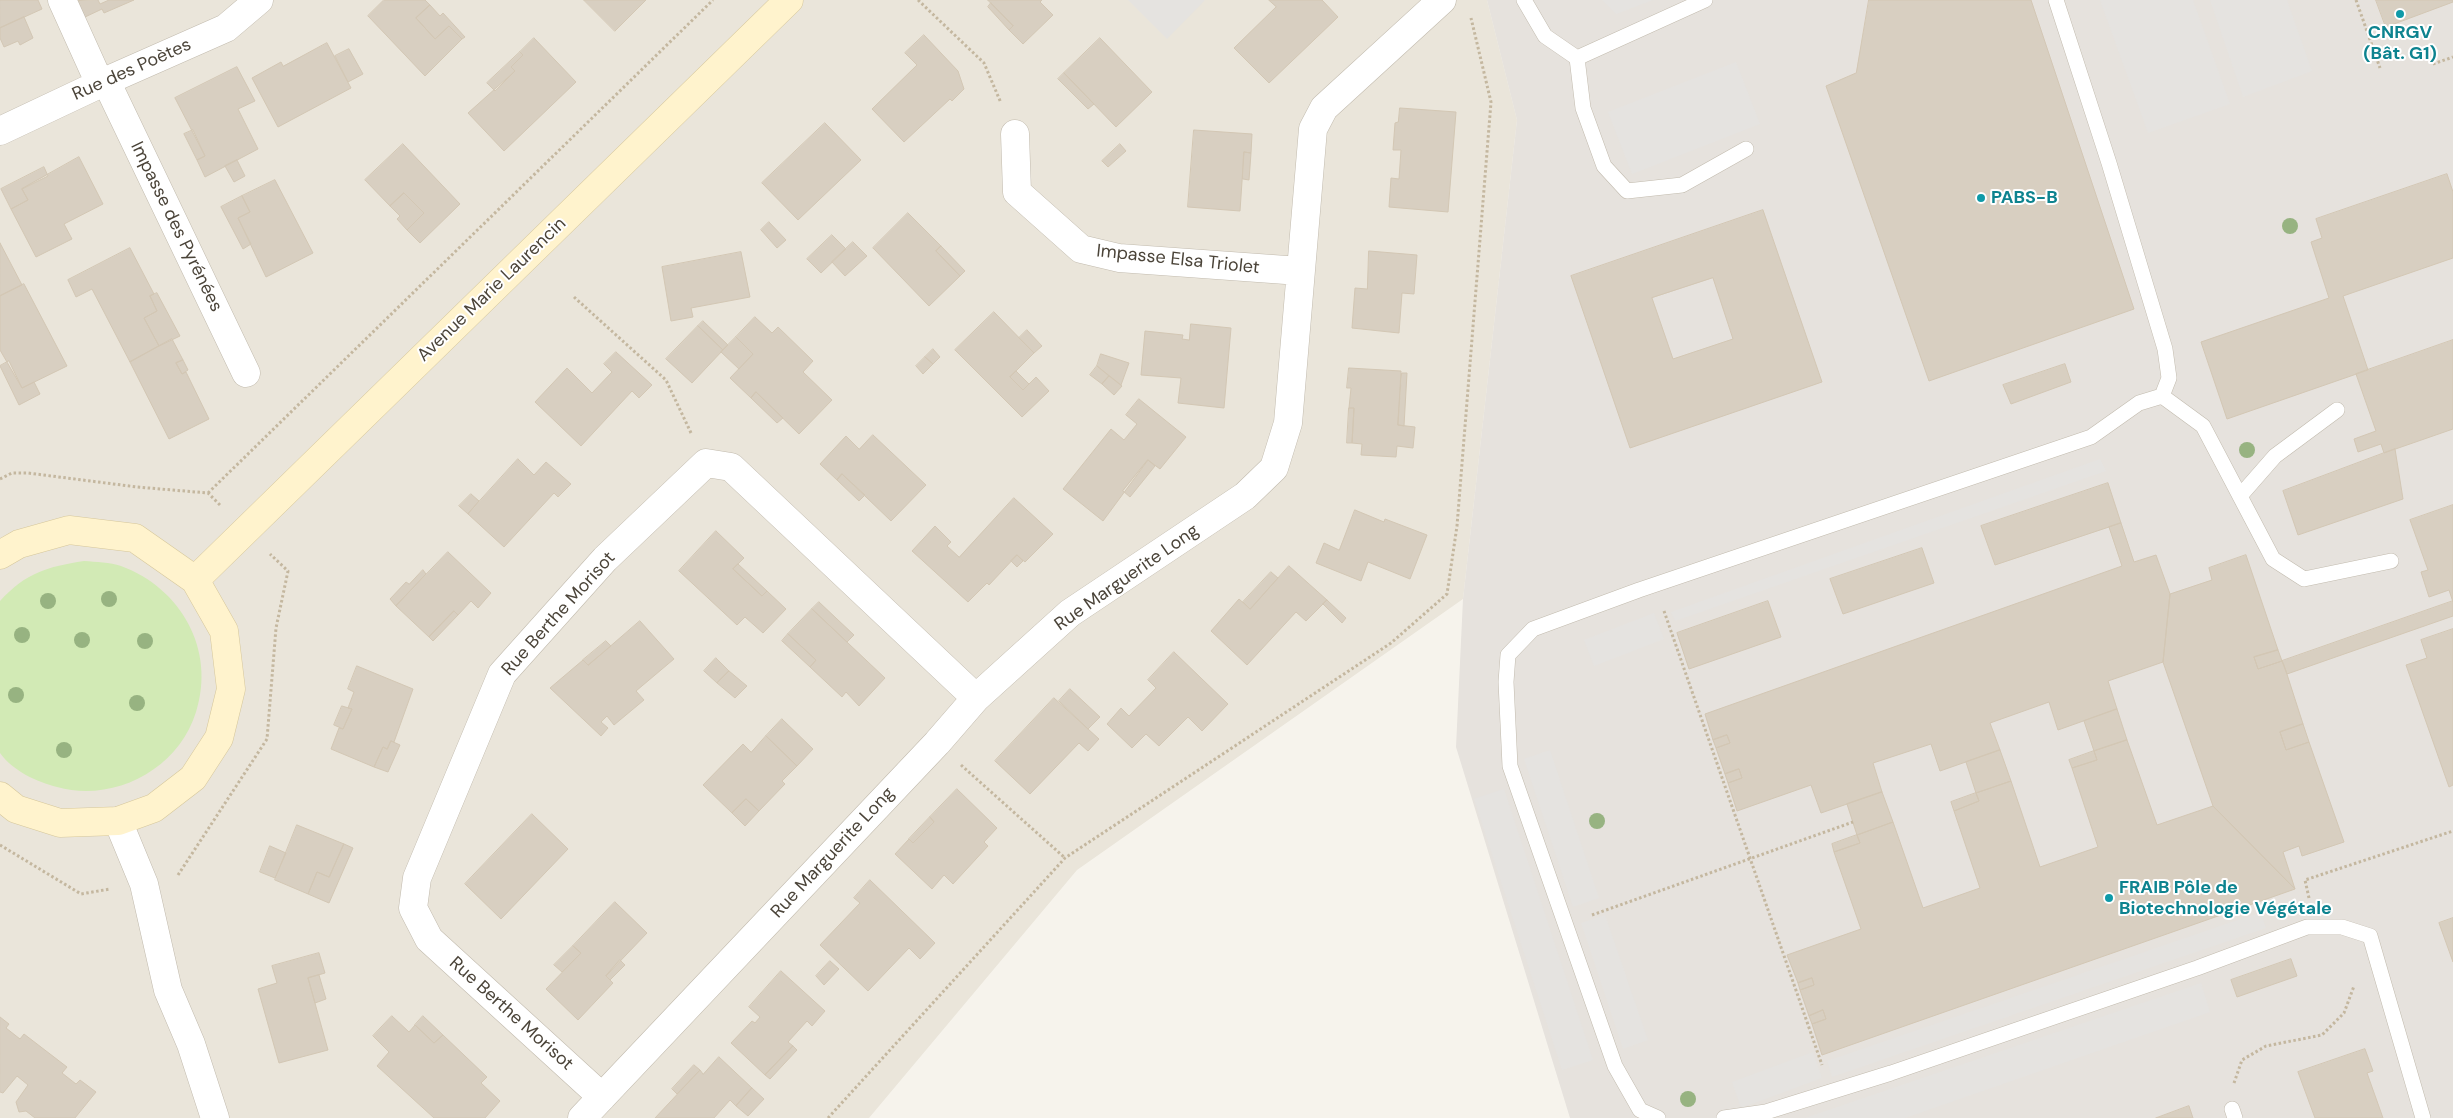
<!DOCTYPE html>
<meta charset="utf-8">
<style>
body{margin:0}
canvas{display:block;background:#f6f3ec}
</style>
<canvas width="2453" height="1118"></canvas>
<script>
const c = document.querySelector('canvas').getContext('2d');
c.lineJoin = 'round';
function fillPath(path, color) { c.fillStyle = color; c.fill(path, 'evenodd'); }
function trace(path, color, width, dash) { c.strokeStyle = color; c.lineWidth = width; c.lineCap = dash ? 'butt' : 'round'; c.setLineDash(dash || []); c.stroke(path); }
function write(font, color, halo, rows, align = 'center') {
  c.font = font + ' "DM Sans",sans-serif'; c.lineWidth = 4; c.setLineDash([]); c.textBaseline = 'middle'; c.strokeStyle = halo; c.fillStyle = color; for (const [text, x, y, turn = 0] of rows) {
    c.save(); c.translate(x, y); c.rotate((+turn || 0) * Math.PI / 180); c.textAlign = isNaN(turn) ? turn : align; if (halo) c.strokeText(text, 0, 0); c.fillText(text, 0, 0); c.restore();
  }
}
const residential = new Path2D(`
 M0 0H1487L1517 120 1463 599 1077 870 869 1118H0Z`);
const industrial = new Path2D(`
 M1487 0H2453V1118H1570L1456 747 1463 599 1517 120Z`);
const green = new Path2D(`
 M84 561C96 562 110 562 121 566 181 588 216 650 196 712 178 770 113 803 57 787 37 782 13 771 0 753V601C27 572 47 567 84 561Z`);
const parking = new Path2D(`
 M1128 0H1205L1167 39Z
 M1602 0H1653L1616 14Z
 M2100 0H2193L2230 104 2148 133Z
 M2210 0H2287L2312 71 2243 97Z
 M1736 62 1760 124 1632 174 1608 112Z
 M2100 459 2106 471 1675 621 1671 612Z
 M1654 613 1664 639 1594 666 1584 640Z
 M1550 750 1599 898 1573 907 1524 759Z
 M1504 789 1593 1060 1562 1070 1474 799Z
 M2261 912 2266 928 1832 1077 1827 1061Z
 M1605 915 1648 1040 1623 1049 1581 923Z
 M2201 983 2210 1012 1905 1118H1805Z
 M1813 1052 1822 1078 1741 1108 1732 1082Z`);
const building = new Path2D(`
 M0 0H38L42 9 0 28Z
 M98 0 100 4 109 0H134L104 13 102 9 85 17 77 1Z
 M384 0H425L430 5 416 18 435 39 449 26 462 39 425 76 368 16Z
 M584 0H646L615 31Z
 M988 0H1042L1040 2 1053 15 1023 44 1009 30 1013 26Z
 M1269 0H1322L1338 17 1269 83 1234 48 1276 7Z
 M1869 0H2031L2134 309 1929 381 1826 86 1856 73Z
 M2376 0H2453V2L2386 27Z
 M991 3 1013 26 1009 30 988 7Z
 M430 5 440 16 443 13 465 37 462 39 449 26 435 39 416 18Z
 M24 17 33 38 20 45 18 41 4 47 0 38V28Z
 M924 35 958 71 964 89 952 101 950 99 904 142 872 109 917 65 905 53Z
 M534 38 576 82 504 151 468 113 515 71 511 67 523 55 520 52Z
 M1100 38 1152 92 1116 127 1064 73Z
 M327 43 351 88 278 127 252 78 281 62 283 66Z
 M349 49 363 74 348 82 335 56Z
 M520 52 523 55 511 67 515 71 495 91 487 83Z
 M237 67 255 101 238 109 258 149 205 177 197 160 205 156 175 98Z
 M1064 73 1094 104 1088 109 1058 79Z
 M1400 108 1456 112 1448 212 1389 207 1391 178 1399 179 1401 150H1393L1395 123 1398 122Z
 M825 123 861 160 798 220 762 183Z
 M193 130 205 156 197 160 184 134Z
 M1194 130 1252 134 1251 153 1244 152 1240 211 1188 207Z
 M403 144 460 204 420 243 407 230 424 213 404 193 390 206 365 180Z
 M1120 144 1126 151 1108 167 1102 161Z
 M1244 152 1251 153 1249 180 1243 179Z
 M79 157 103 204 64 224 72 239 36 257 11 209 28 200 22 189Z
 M237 160 245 176 234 182 225 166Z
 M44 167 48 176 22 189 28 200 11 209 1 189Z
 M2447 174 2453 192V258L2343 296 2368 370 2227 419 2201 342 2329 298 2311 242 2322 238 2316 219Z
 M275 180 313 253 266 277 238 218 250 212 242 196Z
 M404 193 424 213 407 230 397 219 400 216 390 206Z
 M242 196 250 212 238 218 251 244 243 249 221 207Z
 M1763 210 1822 382 1630 448 1571 276ZM1713 278 1733 339 1673 359 1652 298Z
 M908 213 941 246 936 251 960 276 929 306 873 248Z
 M769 222 786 240 777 248 761 230Z
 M832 235 846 249 821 273 807 259Z
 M853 242 867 256 845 276 832 262Z
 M0 243 22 285 0 296Z
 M941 246 965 271 960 276 936 251Z
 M130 248 154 294 150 296 157 311 144 318 159 346 130 362 92 289 76 297 68 280Z
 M1369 251 1417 255 1414 294 1402 293 1399 333 1352 328 1355 288 1367 289Z
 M741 252 750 297 691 308 693 317 671 321 662 267Z
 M24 284 67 366 22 388 0 350V296Z
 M157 293 180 336 159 346 144 318 157 311 150 296Z
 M994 312 1034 353 1010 377 1023 390 1036 377 1049 391 1022 417 955 350Z
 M755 317 772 333 778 327 813 361 803 372 832 400 799 434 756 392 751 398 730 378 753 354 736 337Z
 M703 321 728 345 723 350 698 326Z
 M1191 324 1231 328 1224 408 1178 403 1181 378 1141 375 1145 331 1183 335 1182 339 1189 340Z
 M698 326 723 350 692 383 666 359Z
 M1027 330 1042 346 1034 353 1019 338Z
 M736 337 753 354 739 369 721 352Z
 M172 339 183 360 176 363 182 374 186 372 209 419 169 439 130 362Z
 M2453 340V429L2384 453 2381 444 2358 452 2354 439 2376 431 2356 374Z
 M933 349 940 357 933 364 925 357Z
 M616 352 652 385 639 398 632 391 581 446 535 402 567 368 592 393 612 372 604 364Z
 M1101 354 1129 363 1121 385 1097 366Z
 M925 357 933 364 923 374 916 366Z
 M183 360 188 370 182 374 176 363Z
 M9 361 22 388 34 382 40 394 19 405 0 366Z
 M2065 364 2071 382 2011 404 2003 385Z
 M1097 366 1109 376 1102 384 1090 375Z
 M1349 368 1401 371 1398 425 1415 427 1413 448 1397 446 1396 457 1361 455 1362 444 1352 443 1354 408H1349L1351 388H1347Z
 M1016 371 1029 384 1023 390 1010 377Z
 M1402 373H1407L1404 426 1398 425Z
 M1109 376 1122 386 1114 395 1102 384Z
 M756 392 783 418 777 423 751 398Z
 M1139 399 1186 437 1160 469 1148 460 1103 521 1063 489 1111 429 1124 440 1137 424 1126 415Z
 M1349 408H1354L1352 443H1347Z
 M873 435 926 485 891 521 842 474 837 480 820 464 846 436 859 449Z
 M2395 449 2403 499 2298 535 2283 491Z
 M518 459 534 475 546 462 571 484 558 497 554 493 504 547 468 514Z
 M1148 460 1155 466 1130 497 1123 491Z
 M842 474 865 495 859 501 837 480Z
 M2108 483 2121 523 1995 565 1981 526Z
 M471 494 479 501 468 514 459 506Z
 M1014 498 1053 534 1025 562 1017 555 989 585 987 583 968 602 912 551 935 526 951 542 947 546 959 557Z
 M2453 505V602L2449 590 2429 597 2421 572 2428 570 2410 520Z
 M1355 510 1384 522 1385 519 1427 535 1410 579 1368 562 1361 581 1316 563 1324 543 1339 550Z
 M2121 523 2134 562 2156 555 2170 594 2163 662 2108 681 2117 709 2058 730 2049 702 1990 723 2000 750 1940 771 1931 744 1873 763 1882 792 1821 813 1811 785 1737 811 1728 783 1742 778 1739 769 1725 774 1716 748 1730 743 1727 735 1713 740 1705 714 2122 566 2109 527Z
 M716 531 744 558 733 569 762 596 767 591 786 609 763 633 745 617 737 625 679 571Z
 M1922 548 1934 583 1843 614 1830 579Z
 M448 552 491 593 478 608 471 601 458 615 454 611 429 637 396 606Z
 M1017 555 1023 561 1017 567 1011 561Z
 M2246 555 2278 650 2254 657 2258 669 2282 661 2284 665 2303 724 2280 732 2286 750 2309 742 2344 842 2302 856 2299 846 2283 852 2295 889 2213 806 2163 662 2170 594 2212 580 2209 568Z
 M738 564 767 591 762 596 733 569Z
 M1289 566 1327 600 1306 621 1296 612 1247 665 1211 631 1239 599 1250 609Z
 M423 570 426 574 396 606 390 599 406 582 409 584Z
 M1271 572 1278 578 1250 609 1243 602Z
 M1327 600 1346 618 1342 623 1323 604Z
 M1768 601 1781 637 1689 669 1677 633Z
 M2453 601V616L2287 674 2282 661Z
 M819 602 854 635 847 642 812 609Z
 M812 609 885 678 859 706 846 692 842 697 810 667 816 660 788 634Z
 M454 611 458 615 433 641 429 637Z
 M640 621 674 659 636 691 644 700 614 725 607 716 601 722 608 728 601 736 550 688 583 660 588 665Z
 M2453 629V785L2449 787 2406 665 2427 658 2421 640Z
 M788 634 816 660 810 667 782 641Z
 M606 641 611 646 588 665 583 660Z
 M2278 650 2282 661 2258 669 2254 657Z
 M1174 652 1228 704 1202 731 1188 717 1159 746 1146 734 1132 748 1107 724 1121 708 1129 716 1156 688 1148 680Z
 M716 658 729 671 717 683 704 671Z
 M357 666 413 689 394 742 391 741 387 749 383 747 374 767 331 749 339 728 343 729 352 709 348 708 354 692 348 689Z
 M729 671 747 686 735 698 717 683Z
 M1070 689 1100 717 1088 729 1059 701Z
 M1054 698 1099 739 1088 751 1079 743 1030 794 995 761Z
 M342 706 352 709 343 729 334 725Z
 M2117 709 2127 740 2094 751 2084 721Z
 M782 719 813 749 797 766 766 736Z
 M2303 724 2309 742 2286 750 2280 732Z
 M1727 735 1730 743 1716 748 1713 740Z
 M766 736 797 766 782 781 785 784 759 811 746 799 732 813 703 785 743 744 751 752Z
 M2127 740 2157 825 2213 806 2295 889 1822 1055 1812 1024 1826 1019 1823 1010 1809 1016 1800 990 1814 985 1812 978 1798 983 1787 955 1861 929 1834 852 1860 843 1857 835 1893 822 1923 908 1980 888 1954 811 1979 801 1976 793 2011 781 2040 867 2098 847 2072 768 2097 760 2094 751Z
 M391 741 400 745 388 772 374 767 383 747 387 749Z
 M2000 750 2011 781 1976 793 1966 762Z
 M2094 751 2097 760 2072 768 2069 760Z
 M1739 769 1742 778 1728 783 1725 774Z
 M957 789 997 828 984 842 988 846 953 884 944 875 932 889 895 854 909 839 913 843 934 822 930 817Z
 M1882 792 1893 822 1857 835 1847 804Z
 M1976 793 1979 801 1954 811 1951 802Z
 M746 799 759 811 745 826 732 813Z
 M532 814 568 849 501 919 465 884Z
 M930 817 934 822 913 843 909 839Z
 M297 825 344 844 329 877 317 872 308 894 275 880Z
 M1857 835 1860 843 1834 852 1832 844Z
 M344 844 353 848 329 903 308 894 317 872 329 877Z
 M270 846 286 853 275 878 260 872Z
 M870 880 935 943 920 959 909 948 868 991 820 945 860 903 854 898Z
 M615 902 647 933 606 976 613 983 578 1020 546 989 581 953 573 946Z
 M2453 918V962L2439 923Z
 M573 946 581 953 562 972 554 965Z
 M319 953 325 973 308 978 328 1050 279 1063 258 989 277 983 272 966Z
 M2291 959 2297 976 2237 997 2231 980Z
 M620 960 625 965 610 980 606 976Z
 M830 961 839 969 824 985 816 976Z
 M781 971 825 1011 812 1026 807 1021 788 1042 793 1046 765 1075 731 1043 752 1021 755 1023 760 1017 749 1007Z
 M319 975 326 999 315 1003 308 978Z
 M1812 978 1814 985 1800 990 1798 983Z
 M1823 1010 1826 1019 1812 1024 1809 1016Z
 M392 1016 409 1032 415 1025 434 1043 443 1035 487 1077 481 1083 500 1101 485 1118H434L377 1066 389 1052 373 1036Z
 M423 1016 443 1035 434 1043 415 1025Z
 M0 1017 9 1024 6 1028 20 1039 24 1034 67 1067 62 1073 76 1084 80 1080 96 1092 75 1118H35L26 1111 19 1112 16 1102 28 1085 17 1076 3 1093 0 1092Z
 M793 1046 797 1050 770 1079 765 1075Z
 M2365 1049 2373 1071 2367 1073 2383 1118H2315L2298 1072Z
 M719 1057 752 1088 736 1106 730 1100 714 1118H655L700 1070 703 1074Z
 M694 1065 700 1070 677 1094 672 1089Z
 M752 1088 764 1099 748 1116 736 1106Z
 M2189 1106 2193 1118H2156Z`);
const path = new Path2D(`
 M918 0 984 63 1001 103
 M2356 0 2380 68
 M2433 64 2453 57
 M574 297 666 380 691 433
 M0 479 12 473H28L137 487 208 493 221 506
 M208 493 713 0
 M1664 611 1822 1065
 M961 765 1065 858
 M0 845 81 894 110 889
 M178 875 267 739 276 628 288 571 270 554
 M2309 898 2305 880 2453 831
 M1592 915 1853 822
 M2234 1083 2242 1060 2266 1046 2322 1035 2344 1013 2354 986
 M828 1118 1065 858 1391 643 1447 594 1457 526 1491 102 1471 18`);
const lane = new Path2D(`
 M1524 0 1545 36 1577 58 1705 0
 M1577 58 1583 108 1604 166 1627 191 1682 185 1746 149
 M2162 396 2203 426 2273 559 2304 579 2391 561
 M2240 496 2275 456 2337 410
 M2232 1109 2235 1118
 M1658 1118 1640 1110 1615 1066 1510 766 1506 682 1508 655 1533 629 1639 590 2091 437 2139 403 2162 396 2169 378 2165 349 2109 163 2056 0
 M1724 1118 1766 1112 1891 1073 2197 968 2307 927H2342L2370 936 2423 1118`);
const street = new Path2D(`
 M62 0 100 84
 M106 81 246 373
 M0 131 106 81 226 28 259 0
 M1015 134 1017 192 1081 249 1119 258 1300 271
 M118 821 144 884 168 990 191 1044 215 1118
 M602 1097 429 939 413 908 417 878 502 674 605 559 706 463 731 467 976 698
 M582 1118 937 743 976 698 1070 613 1245 496 1274 468 1288 423 1313 129 1324 108 1442 0`);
const secondary = new Path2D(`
 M0 555 19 544 69 530 135 538 195 580 224 631 231 689 219 738 193 778 154 808 118 821 60 823 16 809 0 796
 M195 580 789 0`);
const trees = [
 [2290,226],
 [2247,450],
 [109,599],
 [48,601],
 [22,635],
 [82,640],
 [145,641],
 [16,695],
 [137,703],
 [64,750],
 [1597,821],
 [1688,1099]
];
const markers = [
 [2400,14,5,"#0f9aa8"],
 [1981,198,5,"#0f9aa8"],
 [2109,898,5,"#0f9aa8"]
];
const cultureNames = [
 ["CNRGV",2400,33,"center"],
 ["(Bât. G1)",2400,54,"center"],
 ["PABS-B",1991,198],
 ["FRAIB Pôle de",2119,888],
 ["Biotechnologie Végétale",2119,909]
];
const streetNames = [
 ["Rue des Poètes",132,70,-24],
 ["Impasse des Pyrénées",176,227,64],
 ["Impasse Elsa Triolet",1178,260,6],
 ["Avenue Marie Laurencin",492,290,-44],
 ["Rue Marguerite Long",1127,578,-35],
 ["Rue Berthe Morisot",559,614,-48],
 ["Rue Marguerite Long",833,853,-47],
 ["Rue Berthe Morisot",511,1014,42]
];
fillPath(residential, '#eae5da');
fillPath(industrial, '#e6e2dd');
fillPath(green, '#d2eab5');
fillPath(parking, '#e5e3e0');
fillPath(building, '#d8cfc1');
trace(building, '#d3c7b4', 1);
trace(lane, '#c2bbae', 16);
trace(street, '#c2bbae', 29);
trace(secondary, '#d6c79b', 29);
trace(path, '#c4b79f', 3, [2.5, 2.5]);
trace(lane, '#fff', 15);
trace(street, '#fff', 28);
trace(secondary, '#fff3cd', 28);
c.fillStyle = '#97b381';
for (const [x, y] of trees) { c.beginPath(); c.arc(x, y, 8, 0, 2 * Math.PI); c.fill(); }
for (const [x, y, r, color] of markers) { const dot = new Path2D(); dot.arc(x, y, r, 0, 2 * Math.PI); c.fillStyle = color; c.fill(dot); trace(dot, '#fff', 2); }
write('bold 18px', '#0d838f', '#fff', cultureNames, 'left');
write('18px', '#4b4439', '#fff', streetNames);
</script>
